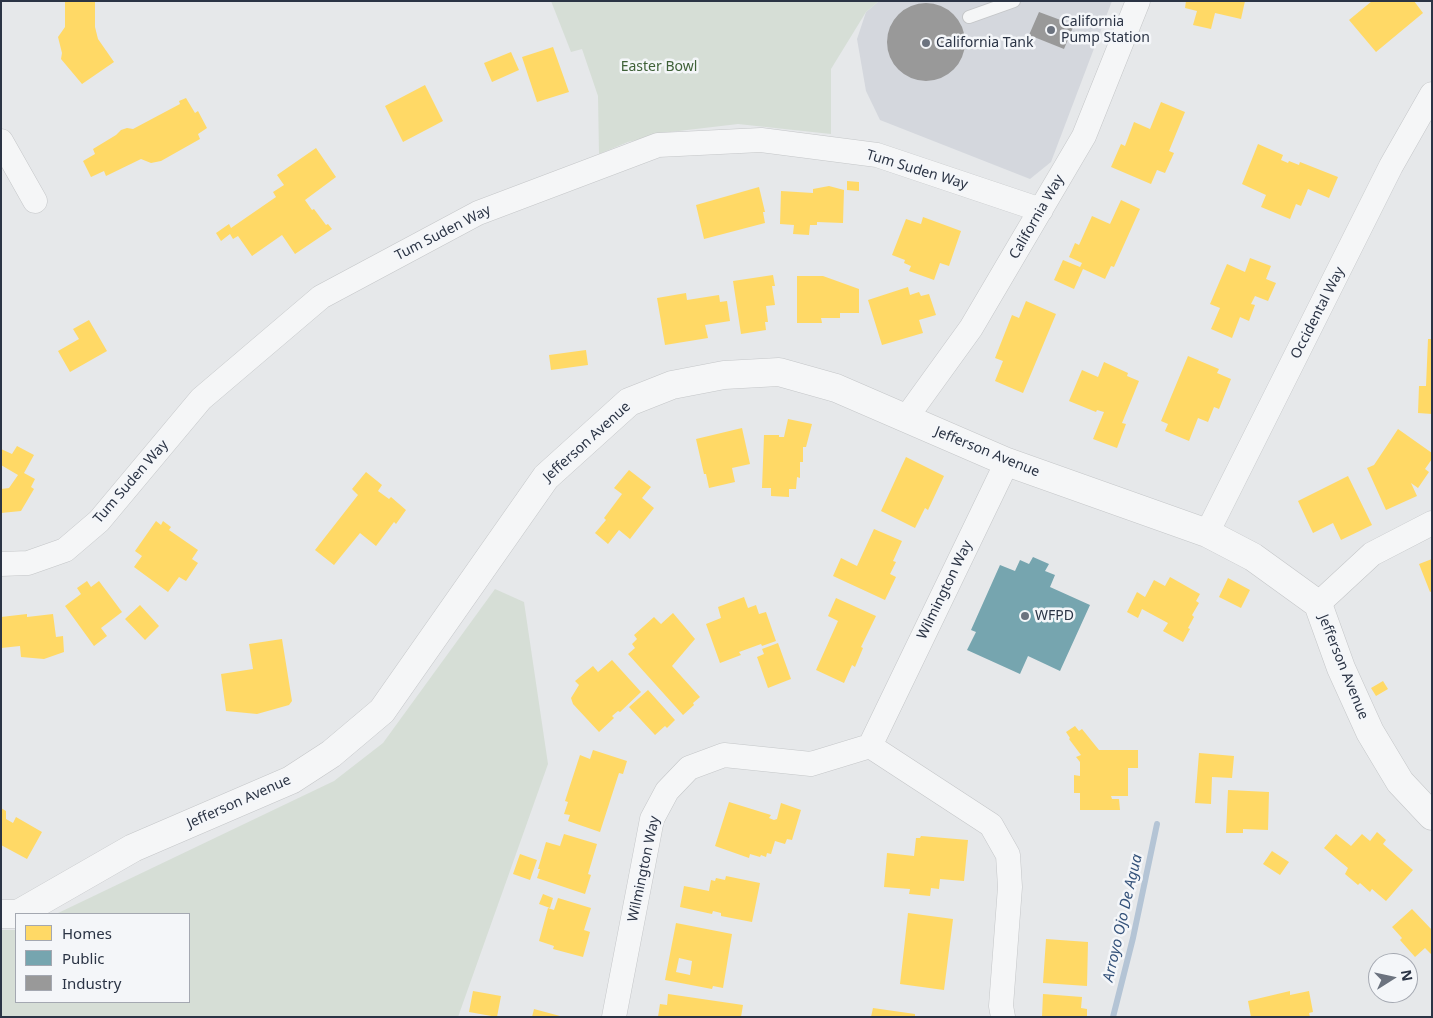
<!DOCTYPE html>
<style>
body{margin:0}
#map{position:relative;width:1433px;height:1018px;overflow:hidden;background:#e6e8ea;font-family:"Noto Sans",sans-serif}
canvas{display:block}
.frame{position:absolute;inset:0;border:2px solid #2b3445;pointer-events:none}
.legend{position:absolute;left:15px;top:913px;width:175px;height:90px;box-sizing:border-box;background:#f4f6f9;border:1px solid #a4a8b1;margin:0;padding:6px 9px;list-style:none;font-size:15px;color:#2b3445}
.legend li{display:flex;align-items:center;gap:10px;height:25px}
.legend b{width:25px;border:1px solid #a4a8b1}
.north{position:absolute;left:1368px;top:953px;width:50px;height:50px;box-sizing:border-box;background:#f4f6f9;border:1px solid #a4a8b1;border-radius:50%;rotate:80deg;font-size:14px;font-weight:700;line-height:20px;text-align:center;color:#2b3445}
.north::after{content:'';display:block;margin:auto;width:18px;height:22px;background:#6c737f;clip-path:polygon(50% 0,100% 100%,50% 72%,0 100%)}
</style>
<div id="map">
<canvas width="1433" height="1018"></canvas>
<div class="frame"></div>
<ul class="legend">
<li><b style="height:14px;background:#ffd966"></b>Homes</li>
<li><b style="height:14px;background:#76a5af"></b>Public</li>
<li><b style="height:14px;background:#999"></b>Industry</li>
</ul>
<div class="north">N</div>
</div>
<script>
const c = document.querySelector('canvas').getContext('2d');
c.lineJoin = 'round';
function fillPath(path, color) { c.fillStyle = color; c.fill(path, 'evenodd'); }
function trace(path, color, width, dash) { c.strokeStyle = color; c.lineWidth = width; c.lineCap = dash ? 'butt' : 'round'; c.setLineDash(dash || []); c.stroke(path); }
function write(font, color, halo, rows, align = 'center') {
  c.font = font + ' "Noto Sans",sans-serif'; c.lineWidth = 5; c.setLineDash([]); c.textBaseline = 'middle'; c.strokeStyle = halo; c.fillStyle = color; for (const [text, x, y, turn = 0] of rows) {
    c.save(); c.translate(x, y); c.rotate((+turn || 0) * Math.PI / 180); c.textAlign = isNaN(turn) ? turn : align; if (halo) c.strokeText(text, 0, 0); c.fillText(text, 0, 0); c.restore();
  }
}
const built = new Path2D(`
 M879 1H1112L1051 162 1030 179 880 120 866 91 857 39 866 12Z`);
const green = new Path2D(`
 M551 1H879L866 12 831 69V134L738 124 670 132 628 142 599 154 598 96 582 49 571 52Z
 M495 589 524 602 548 764 458 1017H1V930H16V1002H189V914H56L334 781 383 743Z`);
const homes = new Path2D(`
 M65 1H95V27L98 39 114 62 82 84 61 59 62 53 58 37 65 27Z
 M1186 1H1245L1241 19 1215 13 1211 29 1193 25 1197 11 1185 8Z
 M1372 1H1414L1423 13 1376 52 1349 20Z
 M553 47 569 92 537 102 522 57Z
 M511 52 519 70 492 82 484 63Z
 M425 85 443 121 403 142 385 106Z
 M186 98 195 113 198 111 207 128 198 134 200 139 161 161 151 163 141 159 106 176 104 171 91 177 83 161 95 154 93 149 116 135 121 130 127 128 133 129 180 104 179 101Z
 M1161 102 1185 112 1169 151 1174 153 1165 173 1157 170 1151 184 1111 167 1121 144 1125 146 1134 122 1150 129Z
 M1258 144 1283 155 1281 160 1288 163 1289 161 1299 165 1300 162 1338 177 1329 198 1308 189 1301 206 1296 204 1290 219 1261 207 1266 195 1242 184Z
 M316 148 336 177 305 200 312 210 314 209 326 225 328 224 332 229 295 254 282 235 252 256 238 236 233 239 230 234 221 241 216 233 229 224 231 228 276 197 273 192 284 185 277 175Z
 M847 181 859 182V191L847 190Z
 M829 186 844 190 843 223 817 222V225H810L809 235 793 234 794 225 780 224 781 191 813 193V189Z
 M759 187 765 212H763L765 223 704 239 696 205Z
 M1121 200 1140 209 1114 267 1111 266 1105 279 1083 269 1074 289 1054 280 1063 260 1080 267 1082 263 1069 257 1075 243 1079 245 1092 216 1110 224Z
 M923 217 961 231 949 266 940 263 934 280 909 271 911 266 904 263 905 260 892 255 906 219 921 224Z
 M1250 258 1271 266 1266 279 1276 283 1268 301 1255 296 1251 304 1255 305 1249 321 1240 317 1232 338 1211 329 1220 308 1210 304 1227 264 1245 272Z
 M773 275 775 286H772L775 305 766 306 768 322H765L766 330 741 334 733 281Z
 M797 276H823L859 289V313H840V318H821L822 323H797Z
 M908 287 910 295 919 292 921 296 929 294 936 315 919 320 923 333 882 345 868 300Z
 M686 293 687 300 719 295 720 302 727 301 730 321 705 325 708 338 665 345 657 298Z
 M1026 301 1056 314 1023 393 995 381 1003 361 995 358 1012 315 1019 318Z
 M89 320 107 351 70 372 58 351 79 339 73 329Z
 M1428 339H1432V414L1418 413 1419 386H1426Z
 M586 350 588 365 551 370 549 355Z
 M1188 356 1219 369 1217 373 1231 379 1219 409 1214 407 1208 422 1198 418 1189 441 1165 431 1168 424 1161 421Z
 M1104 362 1128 373 1127 376 1139 381 1122 423 1126 424 1117 448 1093 439 1104 412 1097 410 1096 412 1069 401 1082 370 1098 377Z
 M788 419 812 424 806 447H803V462H800V478L797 477 796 489H789V497L771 496V488H762L764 435H779V437H784Z
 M742 428 750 464 732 468 735 482 709 488 706 474H704L696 439Z
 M1398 429 1432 453V459L1425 469 1429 472 1418 488 1411 483 1417 496 1386 510 1367 468 1374 465Z
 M17 446 34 455 24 473 35 479 31 487 34 489 21 511 1 513V489L9 488 18 475 1 465V449L12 454Z
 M906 457 944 476 928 510 925 508 915 528 881 511Z
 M629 470 651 487 642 498 654 508 630 539 619 530 608 544 595 533 606 520 604 518 622 494 614 488Z
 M366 472 382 485 378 491 389 499 391 497 406 510 396 524 394 522 376 546 360 533 334 565 315 550 358 495 352 489Z
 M1348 476 1372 525 1341 540 1333 523 1313 533 1298 501Z
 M156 521 161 525 163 521 171 527 169 530 198 550 192 559 198 563 186 581 179 577 168 592 134 567 142 556 135 551Z
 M874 529 902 541 893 561 896 562 890 574 896 577 885 600 833 576 841 558 857 566Z
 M1432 559V591L1430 592 1419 564Z
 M1170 577 1200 594 1196 601 1199 603 1192 615 1194 617 1188 628 1190 629 1183 642 1163 631 1168 623 1142 609 1138 618 1127 612 1137 592 1145 597 1154 580 1165 586Z
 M1228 578 1250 590 1241 608 1219 597Z
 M87 581 91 587 99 581 122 612 101 628 107 636 94 646 65 606 81 594 77 588Z
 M744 597 748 608 756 605 759 614 766 612 776 641 762 646 761 644 739 652 741 655 720 663 706 624 721 618 718 607Z
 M836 598 876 616 861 647 863 648 855 667 852 665 844 683 816 670 838 621 828 616Z
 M140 605 159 626 145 640 125 619Z
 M673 613 695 639 672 666 700 697 693 703 694 705 683 715 628 654 635 648 632 644 637 639 634 635 654 617 661 624Z
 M27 614V617L53 614 56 637 63 636 64 652 44 659 21 657 20 646 1 648V617Z
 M282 639 292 701 289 705 257 714 226 711 221 674 253 669 249 644Z
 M778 643 791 679 768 688 757 657 764 654 762 649Z
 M612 660 641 692 620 712 618 711 612 716 614 718 599 732 573 704 571 698 579 685 575 681 593 666 598 672Z
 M1383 681 1388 689 1376 696 1371 688Z
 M648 690 675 720 667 728 665 726 655 735 629 707Z
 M1075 726 1079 731 1082 729 1099 750H1138V768H1128V796H1111L1112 799H1119L1120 810H1080V793H1074V775L1080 776V762L1076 757 1081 755 1069 739 1070 738 1066 732Z
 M593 750 627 761 623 774 619 773 600 832 568 821 570 815 564 814 568 802 565 801 580 755 590 759Z
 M1199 753 1234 756 1232 778 1212 777 1211 804 1195 803Z
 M1228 790 1269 792 1268 830 1243 829V833H1226Z
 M729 802 771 815 769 818 774 820 777 819 781 803 801 810 792 840 787 839 785 844 775 841 771 854 767 853 766 857 761 855 760 857 750 854 749 858 715 846Z
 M1 808 6 811V819L13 823 16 817 42 832 27 859 1 845Z
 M1377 832 1386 840 1383 844 1413 870 1386 901 1372 889 1370 892 1360 883 1358 885 1345 874 1348 868 1324 848 1336 834 1351 846 1362 834 1370 841Z
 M564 834 597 844 588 874 591 875 585 894 537 878 540 869H538L546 842 560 846Z
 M921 836 968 840 964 881 940 879 939 889 931 888 930 896 909 894 910 889 884 887 887 853 914 856 916 838H920Z
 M1272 851 1289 862 1280 875 1263 864Z
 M520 854 537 860 530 880 513 874Z
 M726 876 760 883 752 922 721 916V913L713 911 712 914 680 907 684 886 709 891 711 880 715 881 716 878 725 880Z
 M543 894 553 898 550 908 539 904Z
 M558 898 591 908 584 930 590 932 583 957 553 949 554 946 539 941 548 908 554 910Z
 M1412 909 1432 930V955L1425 948 1415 957 1400 940 1402 938 1392 927Z
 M908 913 953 919 944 990 900 984Z
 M676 923 732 934 723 988 713 986 712 989 665 980ZM679 958 692 961 690 975 676 972Z
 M1046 939 1088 942 1087 986 1043 983Z
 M473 991 501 996 497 1017 469 1012Z
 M1290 991V995L1309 991 1313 1012 1309 1013 1310 1017H1251L1248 1001Z
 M668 994 743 1005 741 1017H658L660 1004 667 1005Z
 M1043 994 1082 997 1081 1008 1087 1009V1017H1042Z
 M873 1008 915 1014V1017H871Z
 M534 1009 560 1016V1017H532Z`);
const public = new Path2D(`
 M1033 557 1049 564 1045 571 1055 575 1050 587 1090 605 1060 671 1028 656 1020 674 967 650 976 632 971 630 1000 565 1015 571 1020 560 1029 564Z`);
const industry = new Path2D(`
 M887 42a39 39 0 1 1 78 0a39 39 0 1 1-78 0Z
 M1039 12 1074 25 1064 49 1029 35Z`);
const stream = new Path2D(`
 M1113 1017 1133 938 1157 824`);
const service = new Path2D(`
 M969 17 1014 1`);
const minor = new Path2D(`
 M1 141 35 201
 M906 418 971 328 1084 136 1138 1
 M1207 533 1391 166 1432 94
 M1 564 28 563 65 550 99 521 201 399 321 297 478 213 658 145 761 140 877 155 1041 210
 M1318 604 1372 554 1432 523
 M870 746 991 825 1008 855 1010 887 1001 1006 1003 1017
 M614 1017 652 819 667 791 689 768 724 755 811 764 870 746 1007 462`);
const tertiary = new Path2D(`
 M1 914H18L133 848 291 780 331 754 382 711 546 477 629 402 672 385 724 375 779 372 836 388 1007 462 1207 533 1253 557 1318 604 1341 668 1370 732 1400 782 1432 816`);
const markers = [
 [1051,30,5,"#6c737f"],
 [926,43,5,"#6c737f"],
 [1025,616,5,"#6c737f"]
];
const poiNames = [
 ["California",1061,22],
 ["Pump Station",1061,38],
 ["California Tank",936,43],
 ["WFPD",1035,616]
];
const parkNames = [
 ["Easter Bowl",659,67]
];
const streetNames = [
 ["Tum Suden Way",917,170,17],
 ["California Way",1037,217,-60],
 ["Tum Suden Way",443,233,-27],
 ["Occidental Way",1318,313,-63],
 ["Jefferson Avenue",587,442,-42],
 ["Jefferson Avenue",987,452,22],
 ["Tum Suden Way",131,482,-49],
 ["Wilmington Way",945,590,-64],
 ["Jefferson Avenue",1343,667,68],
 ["Jefferson Avenue",239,802,-24],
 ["Wilmington Way",644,869,-78]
];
const waterNames = [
 ["Arroyo Ojo De Agua",1123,918,-77]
];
fillPath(built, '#d4d7dd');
fillPath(green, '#d6ded6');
fillPath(homes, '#ffd966');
fillPath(public, '#76a5af');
fillPath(industry, '#999');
trace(stream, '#b4c4d5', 6);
trace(service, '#c4c6c8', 14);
trace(minor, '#c4c6c8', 25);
trace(tertiary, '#c4c6c8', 29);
trace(service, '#f5f6f7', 12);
trace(minor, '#f5f6f7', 24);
trace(tertiary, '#f5f6f7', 28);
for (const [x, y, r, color] of markers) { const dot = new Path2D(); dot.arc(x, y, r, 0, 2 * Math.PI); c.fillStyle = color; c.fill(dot); trace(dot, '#f4f6f9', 2); }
write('14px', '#2b3445', '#f4f6f9', poiNames, 'left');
write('14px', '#3f6138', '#f4f6f9', parkNames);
write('14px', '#2b3445', '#f4f6f9', streetNames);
write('italic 15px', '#34527a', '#f4f6f9', waterNames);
</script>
